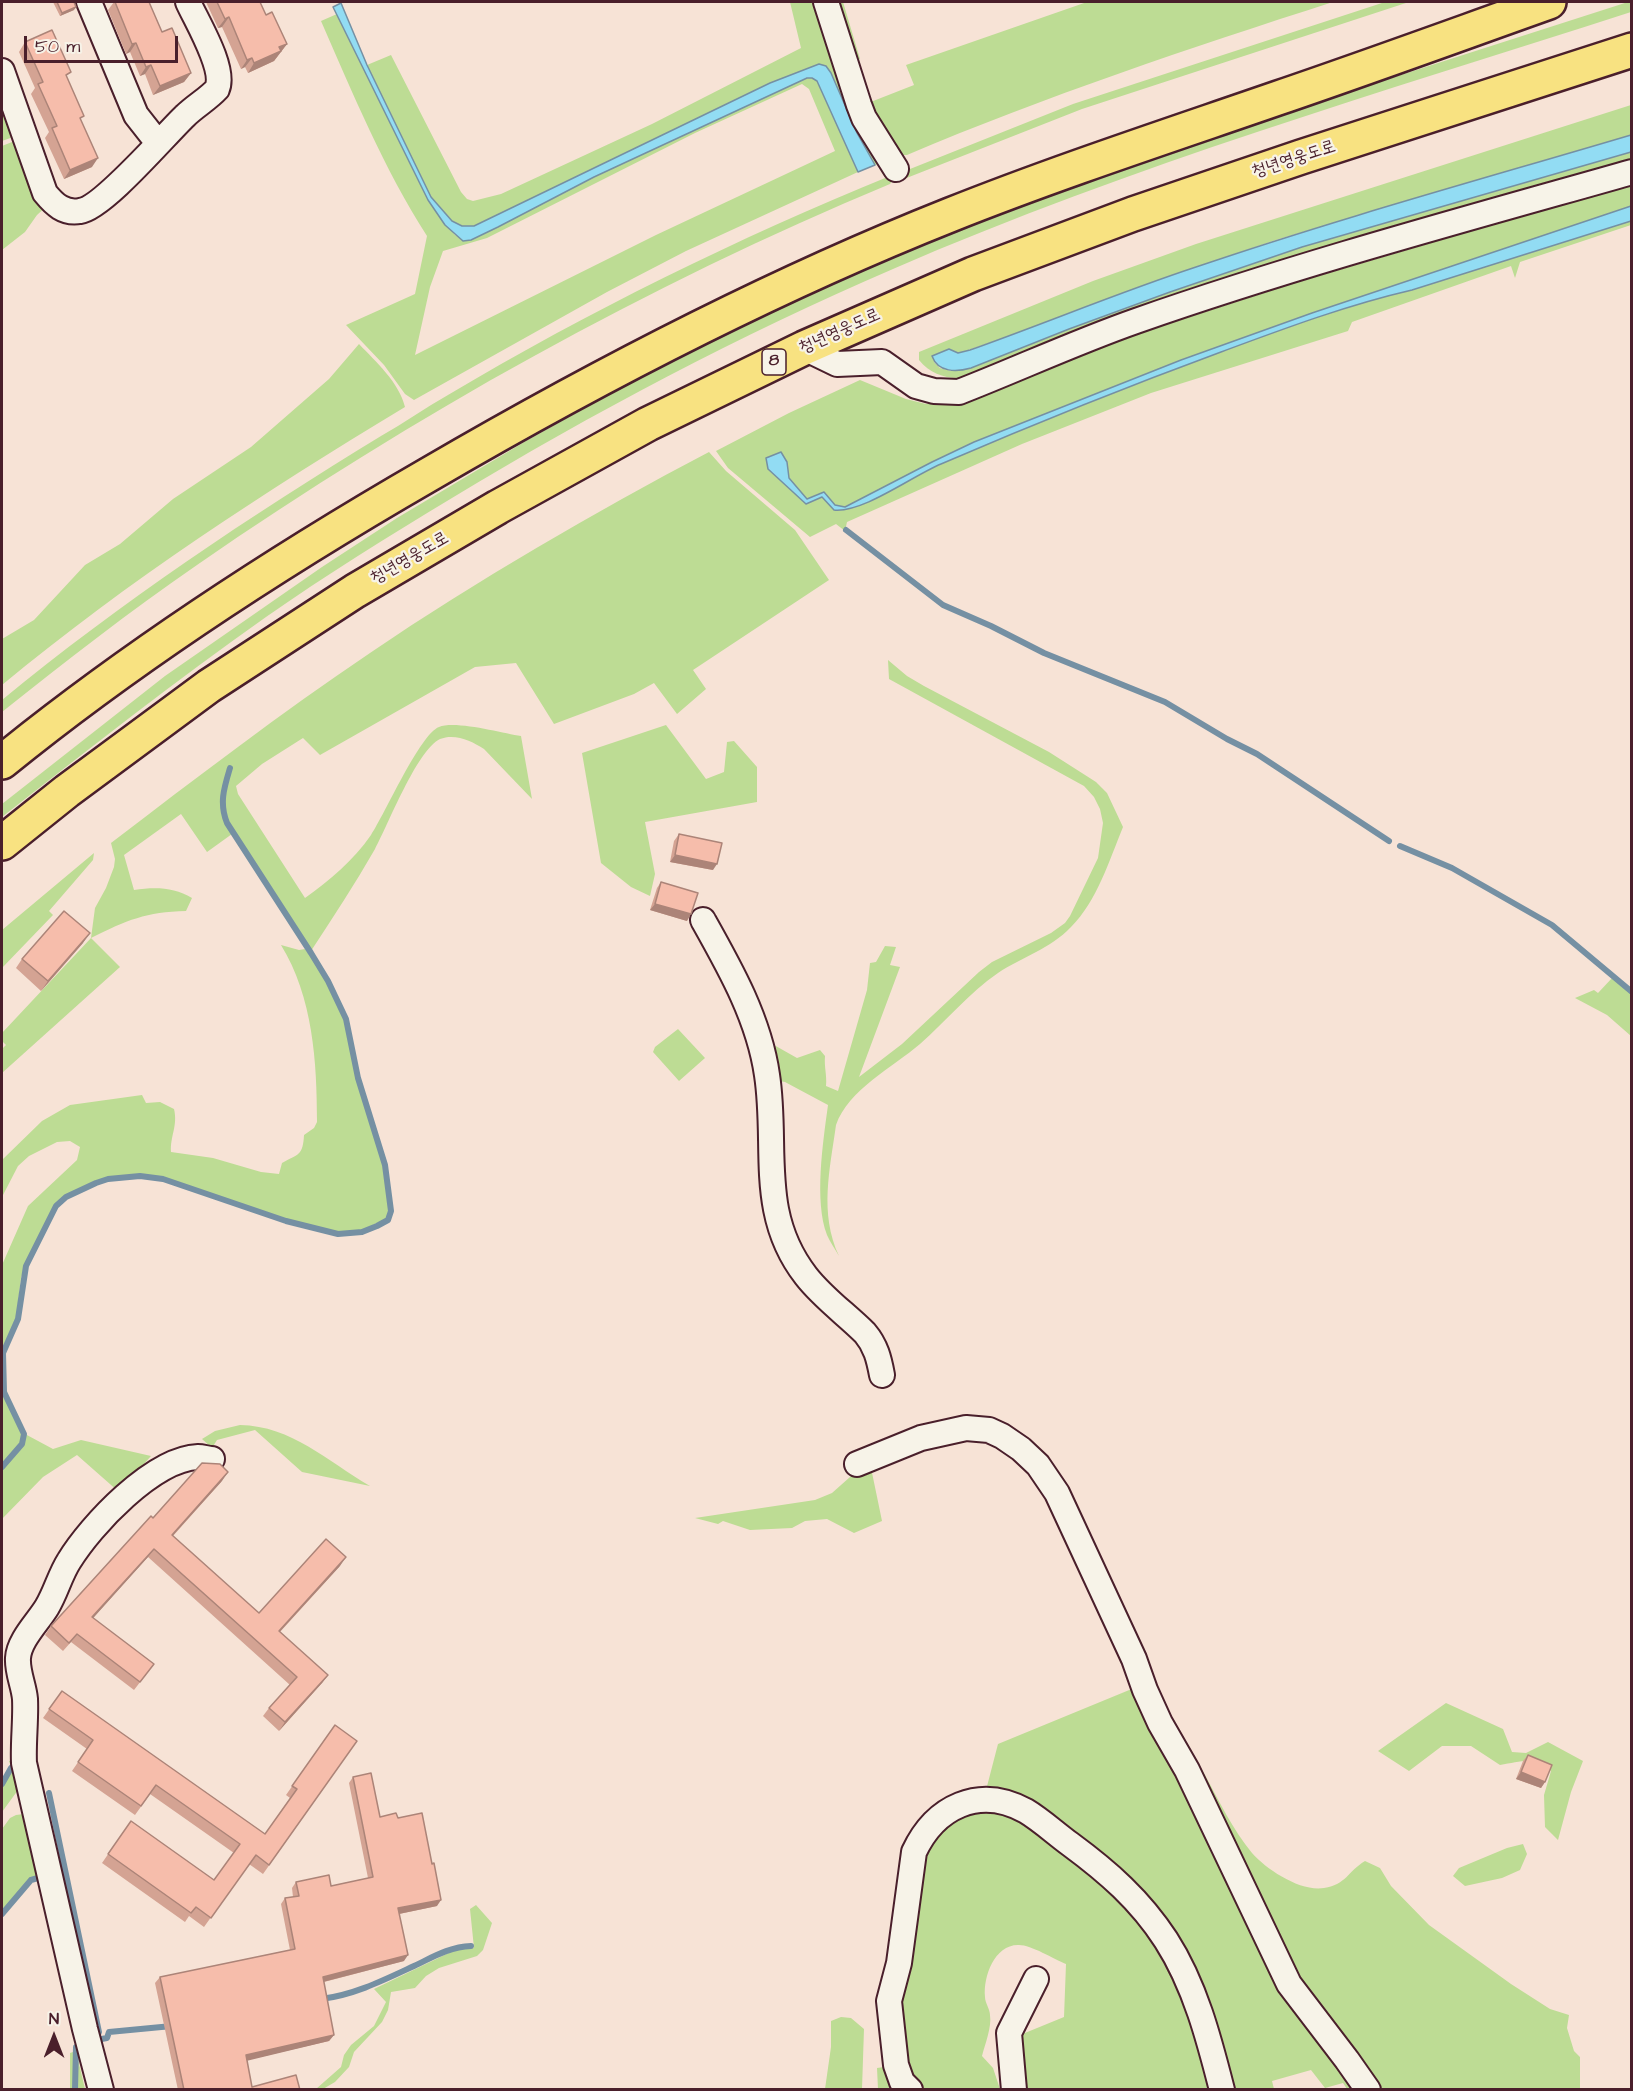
<!DOCTYPE html>
<meta charset="utf-8">
<style>
body{margin:0}
#map{position:relative;width:1633px;height:2091px;overflow:hidden;background:#f7e3d6;font-family:"Architects Daughter",sans-serif}
canvas{display:block}
.frame{position:absolute;inset:0;border:3px solid #4a1f2b;pointer-events:none}
.north{position:absolute;left:24px;top:2007px;width:60px;height:60px;-webkit-text-stroke:4px #f7f3e8;paint-order:stroke;rotate:0deg;font-size:16px;font-weight:700;line-height:24px;text-align:center;color:#4a1f2b}
.north::after{content:'';display:block;margin:auto;width:21px;height:27px;background:#4a1f2b;clip-path:polygon(50% 0,100% 100%,50% 72%,0 100%)}
.scale{position:absolute;left:24px;top:36px;width:154px;height:27px;box-sizing:border-box;border:3px solid #4a1f2b;border-top:0;padding-left:8px;font-size:18px;line-height:21px;white-space:nowrap;color:#4a1f2b;-webkit-text-stroke:4px #f7f3e8;paint-order:stroke}
</style>
<div id="map">
<canvas width="1633" height="2091"></canvas>
<div class="frame"></div>
<div class="north">N</div>
<div class="scale">50 m</div>
</div>
<script>
const c = document.querySelector('canvas').getContext('2d');
c.lineJoin = 'round';
function fillPath(path, color) { c.fillStyle = color; c.fill(path, 'evenodd'); }
function trace(path, color, width, dash) { c.strokeStyle = color; c.lineWidth = width; c.lineCap = dash ? 'butt' : 'round'; c.setLineDash(dash || []); c.stroke(path); }
function write(font, color, halo, rows, align = 'center') {
  c.font = font + ' "Architects Daughter","Poor Story",sans-serif'; c.lineWidth = 4.5; c.setLineDash([]); c.textBaseline = 'middle'; c.strokeStyle = halo; c.fillStyle = color; for (const [text, x, y, turn = 0] of rows) {
    c.save(); c.translate(x, y); c.rotate((+turn || 0) * Math.PI / 180); c.textAlign = isNaN(turn) ? turn : align; if (halo) c.strokeText(text, 0, 0); c.fillText(text, 0, 0); c.restore();
  }
}
const green = new Path2D(`
 M790 2H818L884 162 875 165 819 64 770 83 474 226H462L452 221 431 197 367 65 391 55 461 192 467 199 473 201 501 194 652 124 801 48Z
 M831 2H843L860 59 850 63Z
 M1087 2H1333C1190 48 1046 96 907 155H898L863 105 914 85 906 65Z
 M1385 2H1409L1082 109 904 179 900 173 1073 104Z
 M1628 2H1631V12C1383 92 1132 165 893 269 740 335 594 412 452 498 389 536 326 575 266 617 175 681 89 749 2 817V804L165 676 322 567 397 518 526 441 651 371 784 306 909 250 1093 176 1242 126Z
 M337 14 428 200 455 235 471 240 594 177 807 78H812L817 81 858 172 686 251 607 292 414 400 405 394 384 365 346 325 415 294 427 236C384 169 353 94 321 21ZM802 84 809 89 835 151 656 235 415 355 430 287 443 251 487 238 695 133Z
 M2 95 16 136 2 141Z
 M1631 105V135L1279 239 1193 268 1049 322 934 362 940 368 951 371 971 368 1069 329 1170 292 1302 247 1631 152V159L1252 273 969 377C950 380 932 376 919 360V352L1093 281 1196 244Z
 M17 140 49 204 37 215 25 232 2 250V146Z
 M890 176 892 181 890 184C647 285 414 415 197 565 130 611 66 661 2 712V700C121 602 250 516 381 436 404 423 425 408 448 395 589 311 738 238 890 176Z
 M1631 184V206L1181 360 974 442 932 462 845 507 835 505 824 492 807 499 789 478 787 462 768 469 806 504 822 497 834 510C863 513 912 476 941 464 1034 424 1127 387 1221 352 1283 329 1347 305 1412 290L1631 221V225L1520 262 1515 278 1511 266 1352 322 1348 331 1151 393 1022 444 847 522 845 531 836 524 810 537 728 468 716 451 789 413 860 380 906 399 926 404H959L1137 334 1291 284Z
 M359 344C376 362 399 382 405 407 264 492 129 580 2 685V639L34 620 85 565 120 544 173 499 251 447 329 379Z
 M709 452 726 471 795 530 829 580 693 670 706 689 677 714 654 683 634 694 554 724 516 663 475 667 320 755 303 738 262 764 236 786 238 794 305 898C330 880 353 861 371 835 385 814 420 734 439 727 455 720 502 733 521 736L532 799 484 749C472 741 455 733 440 739 417 750 388 825 375 849 355 884 333 917 311 951L228 822C221 802 225 788 231 769L228 768C220 795 215 808 232 834L207 852 181 814 124 855 134 890C155 887 174 887 192 898L186 911C146 912 127 920 91 938L120 967 2 1073V1049L6 1045 2 1041V1033L91 938 95 908 106 888 114 867 115 859 111 843C196 778 281 713 370 653 479 579 593 513 709 452Z
 M888 660 907 676 924 686 1049 752 1096 782 1107 793 1123 827C1109 861 1097 901 1071 927 1050 949 1022 957 998 973 969 993 946 1021 920 1044 893 1067 848 1090 836 1125 830 1169 819 1213 839 1256 835 1249 830 1242 827 1235 814 1201 823 1142 828 1105L785 1082 772 1080 762 1043 774 1045 797 1058 820 1050 825 1056C824 1067 827 1075 826 1086L838 1091 867 990 870 963 876 962 885 946 896 947 890 965 900 967 859 1077 902 1044 979 972 992 962 1051 933 1065 923 1070 916 1098 858 1103 823 1100 809 1094 797 1084 786 889 679Z
 M666 725 706 779 724 772 727 742 734 741 757 767V802L645 822 655 874 650 896 631 887 601 863 582 753Z
 M94 853 93 860 49 911 53 915 2 968V930Z
 M281 945 299 950 305 949C322 969 334 994 344 1018 351 1036 352 1057 356 1076 364 1113 401 1184 386 1219L362 1230 338 1232 286 1220 163 1177 139 1174 96 1181 65 1195 55 1205 25 1266 21 1278 16 1319 2 1353V1359V1265L28 1206 77 1160 80 1147 70 1141 57 1142 29 1156 18 1166 2 1197V1160L42 1121 70 1105 142 1095 146 1103 160 1102 174 1109C178 1126 170 1136 171 1152L213 1158 261 1172 279 1174 282 1163C298 1154 303 1156 304 1135L314 1128 317 1122C317 1062 313 997 281 945Z
 M1613 977 1631 994V1036L1607 1015 1575 998 1594 990 1598 993Z
 M678 1029 705 1058 679 1081 653 1052 655 1047Z
 M2 1381V1393L22 1434 20 1443 2 1465Z
 M240 1425C292 1426 327 1461 370 1486L302 1472 255 1430 217 1440 212 1448 202 1439 215 1431Z
 M25 1434 53 1449 81 1440 151 1456 119 1492 77 1455 43 1477 2 1519V1470L23 1444Z
 M870 1463 882 1521 854 1533 827 1519 805 1521 792 1528 750 1530 723 1521 718 1524 695 1518 815 1500 832 1493 859 1469Z
 M1139 1686 1156 1725 1362 2089H1347L1343 2083 1325 2088 1311 2070 1272 2081 1274 2089H1227L1150 1911 985 1794 998 1744Z
 M1155 1687C1171 1716 1189 1745 1205 1775 1219 1801 1233 1830 1252 1853 1267 1870 1301 1892 1324 1888 1347 1884 1347 1872 1365 1861L1380 1868 1391 1886 1429 1925 1511 1984 1550 2009 1569 2015 1567 2028 1574 2051 1580 2057V2089H1372L1291 1982Z
 M1446 1703 1503 1729 1512 1752 1526 1753 1548 1742 1583 1761 1571 1792 1558 1840 1545 1827 1544 1795 1551 1771C1535 1755 1521 1762 1500 1765L1471 1746H1442L1409 1771 1378 1751Z
 M14 1760 18 1790 2 1812V1787L12 1769 9 1761Z
 M964 1804 1026 1813 1165 1941 1221 2089H1017L1020 2035 1064 2017 1066 1964C1054 1959 1031 1945 1019 1945 995 1944 983 1976 985 1997 985 2003 990 2009 990 2015 992 2027 985 2044 982 2056L993 2068 1000 2089H912L894 1984 915 1853Z
 M24 1814 40 1880 38 1877 30 1878 2 1912V1829L10 1818 16 1815Z
 M1523 1844 1527 1854 1520 1870 1502 1878 1465 1886 1453 1876 1459 1868 1507 1848Z
 M476 1905 492 1923 483 1950 477 1956 439 1968 426 1976 415 1988 391 1992 388 2010 382 2022 354 2052 349 2067 335 2082 323 2089H316L341 2067 344 2055 351 2045 374 2026 386 2002 374 1989 457 1949 474 1948 470 1909Z
 M841 2017 851 2018 864 2029 862 2089H825L831 2047V2021Z
 M76 2051 85 2089H70V2053Z
 M891 2066 904 2089H878L877 2068Z`);
const water = new Path2D(`
 M341 3 367 65 431 197 452 221 462 226H474L770 83 819 64 826 66 831 73 857 133 875 165 858 172 817 81 812 78H807L594 177 498 227 471 240 463 241 445 225 428 200 333 7Z
 M1631 135V152L1302 247 1170 292 1069 329 971 368C957 372 938 373 932 356L949 349 958 353 970 350C1046 323 1120 292 1196 267 1340 218 1486 178 1631 135Z
 M1631 206V221L1412 290C1347 305 1283 329 1221 352 1126 387 1034 424 941 464 912 476 863 513 834 510L822 497 806 504 768 469 766 458 781 452 787 462 789 478 807 499 824 492 835 505 845 507 932 462 974 442 1181 360 1312 313Z`);
const stream = new Path2D(`
 M846 530 943 605 991 626 1044 653 1165 702 1227 739 1257 754 1389 841
 M1400 846 1452 868 1552 925 1632 992
 M2 1467 22 1444 24 1434 4 1392 3 1353 18 1319 26 1266 56 1206 66 1197 96 1183 108 1179 140 1176 163 1179 286 1221 338 1234 362 1232 377 1226 388 1220 391 1211 385 1165 358 1078 346 1019 328 981 311 953 227 823C219 803 224 788 230 768
 M2 1784 11 1768
 M49 1793 99 2032 96 2040 107 2038 109 2032 172 2026
 M2 1914 31 1880 38 1878
 M321 1999C354 1995 384 1980 414 1966 433 1957 449 1947 471 1946
 M75 2090 76 2047 82 2044`);
const minor = new Path2D(`
 M89 2 136 115 158 143
 M826 2 859 105 864 118 896 169
 M2 71 45 193C54 204 64 214 80 211 103 208 165 135 185 116 195 106 208 99 217 89 226 69 197 22 188 2
 M804 348 837 364 882 362 916 386 934 391 959 392C1018 369 1076 342 1136 321 1299 264 1466 219 1632 172
 M703 920C730 968 759 1019 767 1075 778 1147 757 1213 806 1276 823 1298 846 1314 865 1333 876 1346 879 1359 882 1375
 M857 1464 921 1438 966 1428 989 1430 1002 1436 1021 1449 1038 1465 1057 1493 1134 1659 1145 1690 1160 1723 1187 1770 1289 1984 1347 2060 1368 2090
 M101 2090 85 2029 24 1763C23 1742 26 1720 25 1699 24 1686 17 1672 18 1658 19 1640 38 1622 47 1607 56 1592 60 1575 69 1561 91 1525 153 1459 198 1457 203 1457 208 1459 212 1459
 M910 2090 902 2082 896 2065 889 2001 899 1963 914 1852C935 1807 979 1785 1026 1811 1041 1820 1055 1833 1070 1844 1108 1872 1140 1900 1166 1940 1195 1985 1209 2039 1222 2090
 M1014 2090 1009 2033 1036 1979`);
const highway = new Path2D(`
 M2 762C135 654 279 561 428 475 596 377 769 287 950 215 1058 172 1168 136 1278 98 1369 67 1459 34 1549 2
 M2 843 67 791 209 686 355 591 498 507 648 424 804 348 973 274 1133 214 1301 157 1632 50`);
const wall = new Path2D(`
 M53 2H74V10L60 16Z
 M114 2H149L162 32 191 73 184 82 153 95 145 74 140 76 130 52 126 54 108 10Z
 M206 2H260L266 15 287 44 274 61 248 73 245 67 241 69 222 27 218 28Z
 M25 42 67 78 81 120 92 167 64 179 45 138 49 132 31 94 35 88 19 52Z
 M679 834 713 870 670 862 674 841Z
 M661 882 687 921 650 910 657 888Z
 M83 943 41 991 16 968 22 959Z
 M222 1481 173 1536 259 1613 340 1566 280 1632 328 1675 322 1683 279 1731 263 1716 269 1708 290 1685 148 1557 93 1618 154 1664 134 1690 71 1642 63 1651 45 1635 51 1626 153 1518Z
 M62 1691 265 1834 290 1798 286 1795 335 1725 357 1741 263 1874 249 1864 204 1927 189 1916 185 1922 102 1863 131 1821 214 1880 234 1853 150 1794 135 1815 72 1771 87 1749 43 1718Z
 M1528 1755 1545 1782 1541 1788 1516 1779 1523 1761Z
 M353 1777 380 1817 398 1818 437 1906 399 1914 404 1961 324 1982 334 2035 329 2041 247 2060 252 2087 300 2090H178L155 1983 160 1977 290 1950 281 1904 285 1898 293 1897 292 1888 296 1882 331 1886 368 1878 349 1783Z`);
const shadedWall = new Path2D(`
 M76 7 74 10 60 16 62 13Z
 M229 17 222 27 218 28 225 19Z
 M136 43 130 52 126 54 132 44Z
 M287 44 274 61 248 73 254 63 279 47Z
 M252 58 245 67 241 69 247 60Z
 M151 65 145 74 140 76 146 67Z
 M191 73 184 82 153 95 160 86Z
 M98 158 92 167 64 179 70 170Z
 M675 855 717 864 713 870 670 862Z
 M655 904 691 914 687 921 650 910Z
 M90 933 83 943 41 991 48 981Z
 M228 1472 222 1481 166 1543 172 1535Z
 M154 1549 148 1557 86 1626 92 1617Z
 M346 1557 340 1566 273 1639 279 1631Z
 M328 1675 322 1683 279 1731 285 1722Z
 M1521 1772 1545 1782 1541 1788 1516 1779Z
 M441 1900 437 1906 394 1915 398 1908Z
 M408 1955 404 1961 319 1983 323 1977Z
 M334 2035 329 2041 242 2062 246 2055Z`);
const building = new Path2D(`
 M57 2H74L76 7 62 13Z
 M115 2H149L162 32 172 28 191 73 160 86 151 65 146 67 136 43 132 44Z
 M217 2H260L266 15 272 12 287 44 279 47 281 51 254 63 252 58 247 60 229 17 225 19Z
 M52 30 71 72 66 75 84 116 80 118 98 158 70 170 52 128 57 126 38 84 43 82 25 42Z
 M679 834 722 843 717 864 675 855Z
 M661 882 698 893 691 914 655 904Z
 M64 911 90 933 48 981 22 959Z
 M202 1463 220 1464 228 1472 172 1535 259 1613 326 1539 346 1557 279 1631 328 1675 285 1722 269 1708 297 1677 154 1549 92 1617 154 1664 140 1682 77 1634 69 1643 51 1626 151 1516 153 1518Z
 M62 1691 265 1834 297 1789 292 1786 335 1725 357 1741 269 1865 256 1855 211 1918 196 1907 191 1913 108 1854 131 1821 214 1880 240 1844 156 1785 141 1806 78 1762 93 1740 49 1709Z
 M1528 1755 1552 1765 1545 1782 1521 1772Z
 M371 1773 380 1817 396 1813 398 1818 422 1813 432 1864 434 1863 441 1900 398 1908 408 1955 323 1977 334 2035 246 2055 252 2087 296 2075 300 2090H184L160 1977 295 1949 285 1898 299 1896 296 1882 329 1875 331 1886 373 1877 353 1777Z`);
const shields = [
 [774,362,24]
];
const shieldNames = [
 ["8",774,362]
];
const streetNames = [
 ["청년영웅도로",1294,160,-18],
 ["청년영웅도로",840,332,-24],
 ["청년영웅도로",410,559,-30]
];
fillPath(green, '#bddc94');
fillPath(water, '#92dcf3');
trace(water, '#7590a3', 1.5);
trace(stream, '#7590a3', 6);
trace(minor, '#4a1f2b', 28);
trace(highway, '#4a1f2b', 38);
trace(minor, '#f7f3e8', 24);
trace(highway, '#f8e281', 33);
fillPath(wall, '#d4a393');
fillPath(shadedWall, '#ac8478');
fillPath(building, '#f6bdab');
trace(building, '#ac8478', 1.5);
for (const [x, y, w] of shields) { const box = new Path2D(); box.roundRect(x - w / 2, y - 13, w, 26, 4.5); c.fillStyle = '#f7f3e8'; c.fill(box); trace(box, '#4a1f2b', 1.5); }
write('bold 16px', '#4a1f2b', null, shieldNames);
write('18px', '#4a1f2b', '#f7f3e8', streetNames);
</script>
